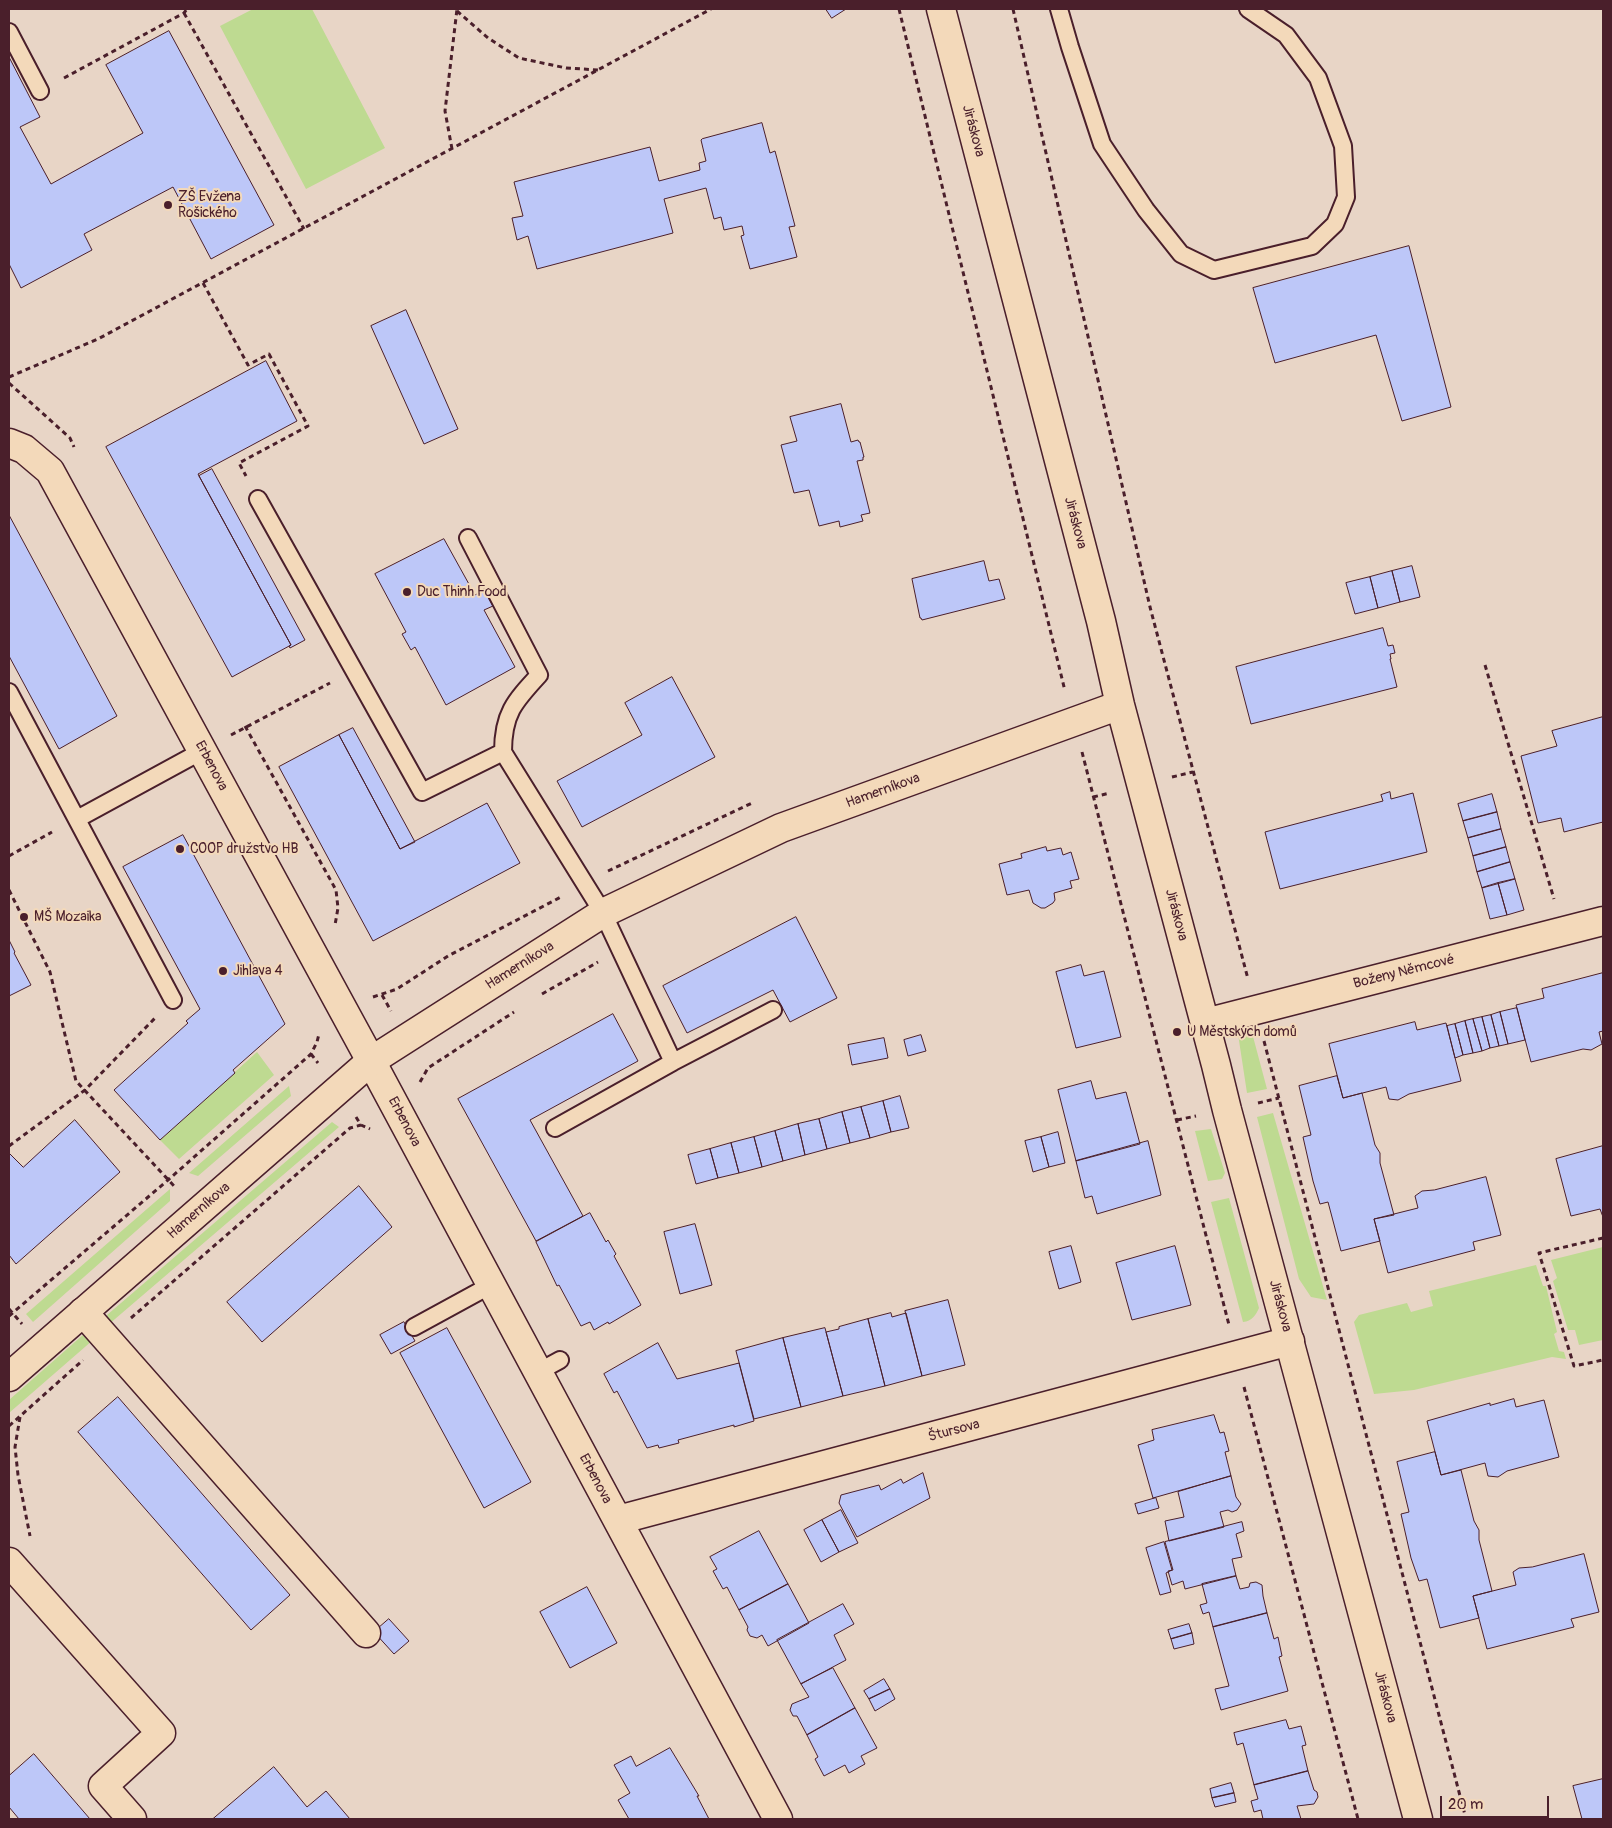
<!DOCTYPE html>
<meta charset="utf-8">
<style>
body{margin:0}
#map{position:relative;width:1612px;height:1828px;overflow:hidden;background:#e8d5c6;font-family:Pangolin,sans-serif}
canvas{display:block}
.frame{position:absolute;inset:0;border:10px solid #4a1f2b;pointer-events:none}
.scale{position:absolute;left:1440px;top:1796px;width:109px;height:22px;box-sizing:border-box;border:2px solid #4a1f2b;border-top:0;padding-left:6px;font-size:15px;line-height:18px;white-space:nowrap;color:#4a1f2b;-webkit-text-stroke:4px #f3d9ba;paint-order:stroke}
</style>
<div id="map">
<canvas width="1612" height="1828"></canvas>
<div class="frame"></div>
<div class="scale">20 m</div>
</div>
<script>
const c = document.querySelector('canvas').getContext('2d');
c.lineJoin = 'round';
function fillPath(path, color) { c.fillStyle = color; c.fill(path, 'evenodd'); }
function trace(path, color, width, dash) { c.strokeStyle = color; c.lineWidth = width; c.lineCap = dash ? 'butt' : 'round'; c.setLineDash(dash || []); c.stroke(path); }
function write(font, color, halo, rows, align = 'center') {
  c.font = font + ' Pangolin,sans-serif'; c.lineWidth = 4; c.setLineDash([]); c.textBaseline = 'middle'; c.strokeStyle = halo; c.fillStyle = color; for (const [text, x, y, turn = 0] of rows) {
    c.save(); c.translate(x, y); c.rotate((+turn || 0) * Math.PI / 180); c.textAlign = isNaN(turn) ? turn : align; if (halo) c.strokeText(text, 0, 0); c.fillText(text, 0, 0); c.restore();
  }
}
const green = new Path2D(`
 M253 9H312L385 148 306 189 220 26Z
 M1251 1029 1267 1089 1247 1093 1238 1034Z
 M257 1052 274 1075 179 1159 160 1140Z
 M289 1086 291 1096 198 1176 189 1173Z
 M1273 1113 1327 1300 1311 1297 1299 1279 1257 1117Z
 M332 1122 339 1127 108 1325 107 1315Z
 M1211 1129 1225 1173 1222 1179 1208 1181 1195 1131Z
 M170 1189V1201L33 1322 26 1314Z
 M1229 1198 1259 1308C1256 1315 1252 1321 1243 1322L1211 1202Z
 M1603 1247V1340L1579 1345 1575 1330H1568L1553 1281 1557 1278 1551 1260Z
 M1536 1265 1543 1286H1546L1557 1332 1554 1334 1559 1351 1564 1352 1566 1359 1552 1357 1414 1390 1374 1394 1354 1322 1359 1315 1407 1303 1411 1312 1433 1306 1429 1291Z
 M84 1334 93 1340 9 1413V1400Z`);
const building = new Path2D(`
 M826 9H846L832 18Z
 M169 31 274 225 211 259 173 187 84 234 92 250 21 288 9 264V57L40 117 20 127 51 184 143 133 106 65Z
 M762 123 770 153 775 151 795 226 789 227 797 257 750 269 741 236 744 235 742 226 724 230 721 217 714 219 706 188 664 199 673 233 537 269 528 236 517 240 512 218 523 216 514 182 650 147 659 181 700 170 699 163 706 161 701 140 702 139Z
 M1409 246 1451 407 1402 421 1376 335 1275 363 1253 288Z
 M406 310 458 429 424 444 371 326Z
 M266 361 297 421 198 474 291 645 232 677 106 447Z
 M841 404 851 442 858 440 859 442H860L864 457H863V460L857 461 870 513 861 515 863 521 840 527 839 521 819 526 809 490 794 493 781 445 797 441 790 417Z
 M212 469 305 640 290 648 289 646 291 645 199 476Z
 M9 515 117 716 59 749 9 656Z
 M444 539 475 595 484 590 493 606 484 610 515 667 446 705 415 647 411 650 402 634 406 632 375 574Z
 M984 561 989 581 999 579 1005 599 922 620 921 618H920L912 579Z
 M1412 566 1420 597 1400 602 1392 571Z
 M1392 571 1400 602 1378 608 1370 577Z
 M1370 577 1378 608 1355 614 1346 583Z
 M1383 628 1388 646 1393 645 1395 653 1390 654 1391 659H1390L1397 687 1251 724 1236 667Z
 M672 677 715 757 582 827 557 781 642 735 625 703Z
 M1603 717V822L1564 832 1561 818 1538 823 1521 756 1557 746 1552 731Z
 M353 728 415 842 400 849 339 735Z
 M339 735 400 849 487 803 520 863 373 941 279 767Z
 M1390 792 1391 799 1413 793 1427 852 1280 889 1265 832 1383 801 1381 795Z
 M1492 794 1497 812 1463 821 1458 804Z
 M1497 812 1501 829 1468 838 1463 821Z
 M1501 829 1506 847 1473 856 1468 838Z
 M183 835 285 1024 233 1070 235 1073 160 1140 114 1090 188 1023 186 1021 200 1009 123 867Z
 M1046 847 1047 851 1061 848 1063 855 1071 852 1079 879 1070 881 1072 888 1054 893 1055 900 1053 903 1045 908H1041L1033 903 1029 890 1007 895 999 864 1022 858 1021 854Z
 M1506 847 1510 862 1477 872 1473 856Z
 M1510 862 1515 879 1482 888 1477 872Z
 M1515 879 1524 910 1507 915 1498 883Z
 M1498 883 1507 915 1490 919 1482 888Z
 M796 917 837 998 790 1022 773 990 687 1033 663 986Z
 M9 940 15 952 14 953 31 985 9 996Z
 M1081 965 1084 976 1104 971 1121 1037 1076 1048 1056 972Z
 M1603 973V1031L1599 1032 1602 1044 1591 1050 1583 1049 1531 1062 1516 1005 1544 998 1542 989Z
 M1517 1008 1525 1040 1508 1044 1500 1012Z
 M1500 1012 1508 1044 1499 1046 1491 1015Z
 M613 1014 638 1061 530 1120 583 1216 536 1241 458 1099Z
 M1491 1015 1499 1046 1490 1048 1482 1017Z
 M1482 1017 1490 1048 1482 1051 1473 1019Z
 M1473 1019 1482 1051 1473 1053 1465 1021Z
 M1465 1021 1473 1053 1463 1055 1455 1024Z
 M1415 1022 1417 1030 1446 1023 1461 1081 1409 1094 1398 1100 1389 1099 1386 1087 1343 1098 1329 1044Z
 M1455 1024 1463 1055 1455 1058 1447 1026Z
 M921 1035 926 1051 908 1056 904 1040Z
 M884 1038 888 1058 852 1065 848 1045Z
 M1337 1076 1343 1098 1362 1093 1375 1145 1380 1153V1163L1394 1215 1374 1219 1380 1241 1341 1251 1328 1202 1320 1204 1313 1181 1303 1137 1311 1135 1299 1086Z
 M1091 1081 1096 1099 1126 1092 1140 1144 1076 1161 1058 1090Z
 M900 1096 909 1128 891 1132 883 1101Z
 M883 1101 891 1132 870 1138 861 1107Z
 M861 1107 870 1138 850 1143 842 1112Z
 M842 1112 850 1143 827 1149 819 1119Z
 M819 1119 827 1149 805 1155 798 1124Z
 M75 1120 120 1172 16 1264 9 1255V1153L23 1167Z
 M798 1124 805 1155 783 1161 775 1131Z
 M775 1131 783 1161 762 1167 754 1137Z
 M1058 1132 1065 1163 1049 1167 1041 1137Z
 M754 1137 762 1167 739 1173 731 1143Z
 M1041 1137 1049 1167 1033 1172 1025 1141Z
 M1148 1141 1161 1195 1097 1214 1092 1196 1085 1198 1076 1161Z
 M731 1143 739 1173 718 1178 710 1149Z
 M1603 1146V1217L1600 1209 1571 1216 1556 1159Z
 M710 1149 718 1178 696 1184 688 1155Z
 M1486 1177 1501 1235 1473 1242 1475 1250 1388 1273 1374 1219 1418 1208 1415 1196 1422 1191 1434 1190Z
 M359 1186 392 1227 262 1342 227 1302Z
 M590 1213 606 1242 608 1240 616 1254 614 1256 641 1305 609 1324 608 1322 594 1330 590 1322 581 1326 559 1285 557 1286 536 1242Z
 M695 1224 712 1285 680 1294 664 1232Z
 M1071 1246 1081 1282 1059 1289 1049 1252Z
 M1175 1246 1191 1305 1132 1320 1116 1263Z
 M948 1300 965 1365 922 1376 905 1311Z
 M891 1313 892 1317 906 1313 922 1376 885 1386 868 1319Z
 M868 1319 885 1386 843 1396 826 1332 839 1329V1327Z
 M404 1322 415 1341 391 1354 380 1335Z
 M447 1328 531 1482 484 1508 400 1353Z
 M825 1328 843 1396 801 1407 783 1338Z
 M783 1338 801 1407 754 1419 736 1351Z
 M658 1343 677 1379 739 1363 754 1421 734 1427V1425L678 1440 679 1443 659 1448 658 1445 647 1448 617 1391 614 1393 604 1374Z
 M118 1397 290 1595 251 1630 78 1432Z
 M1514 1399 1516 1407 1544 1400 1559 1457 1507 1471 1498 1477 1488 1476 1485 1463 1441 1475 1427 1421 1490 1403V1405Z
 M1214 1415 1220 1433 1224 1432 1229 1451 1225 1452 1231 1476 1153 1498 1138 1445 1154 1440 1152 1430Z
 M1435 1452 1441 1475 1461 1470 1474 1521 1479 1530V1540L1492 1591 1473 1596 1479 1618 1440 1628 1427 1579 1419 1581 1411 1558 1401 1514 1409 1512 1397 1462Z
 M923 1473 930 1498 857 1537 839 1503 841 1495 879 1485 881 1490 901 1479 903 1483Z
 M1231 1476 1236 1497 1241 1504 1237 1510 1232 1512 1228 1510 1220 1512 1224 1527 1169 1541 1165 1521 1184 1517 1178 1492Z
 M1156 1498 1159 1508 1138 1514 1135 1504Z
 M841 1510 858 1543 839 1552 822 1520Z
 M822 1520 839 1552 821 1562 804 1530Z
 M1242 1522 1244 1531 1236 1534 1242 1557 1232 1559 1236 1576 1185 1589 1183 1581 1172 1585 1168 1571 1173 1570 1165 1542Z
 M759 1531 788 1584 739 1610 727 1587 723 1589 713 1571 717 1569 710 1557Z
 M1164 1542 1172 1570 1166 1573 1171 1592 1160 1595 1146 1548Z
 M1584 1554 1599 1612 1571 1619 1574 1627 1487 1649 1473 1596 1516 1585 1513 1572 1519 1568 1532 1567Z
 M1236 1576 1240 1589 1249 1587 1250 1583 1256 1582 1262 1585 1263 1596 1267 1613 1213 1627 1209 1612 1203 1614 1200 1605 1207 1603 1202 1584Z
 M788 1584 809 1623 768 1646 762 1635 757 1638 750 1636 747 1630 748 1627 739 1610Z
 M587 1587 617 1643 570 1668 540 1612Z
 M843 1604 854 1624 834 1635 846 1660 801 1684 777 1640Z
 M1267 1613 1274 1639 1278 1637 1282 1656 1279 1657 1288 1691 1221 1710 1215 1689 1229 1686 1213 1627Z
 M389 1619 409 1641 394 1654 374 1632Z
 M1189 1624 1192 1633 1171 1639 1168 1630Z
 M1192 1633 1194 1644 1174 1649 1171 1639Z
 M833 1668 855 1708 807 1735 797 1716H793L790 1710 792 1704 809 1697 801 1684Z
 M884 1679 890 1689 869 1699 864 1691Z
 M890 1689 895 1699 875 1711 869 1699Z
 M855 1708 877 1748 861 1756 865 1764 849 1773 845 1765 824 1776 815 1759 818 1757 807 1735Z
 M1286 1720 1289 1729 1301 1726 1306 1745 1302 1746 1308 1771 1254 1785 1243 1743 1237 1745 1234 1733Z
 M670 1748 699 1796H697L709 1819H629L618 1800 630 1793 614 1765 631 1756 636 1766Z
 M34 1754 90 1819H19L9 1807V1776Z
 M274 1767 307 1807 326 1791 350 1819H213Z
 M1308 1771 1314 1790 1317 1792 1318 1797 1314 1804 1297 1806 1301 1819H1263L1261 1810 1254 1812 1251 1801 1258 1799 1254 1785Z
 M1603 1779V1819H1582L1573 1786Z
 M1231 1783 1234 1793 1212 1798 1210 1789Z
 M1234 1793 1236 1802 1215 1807 1212 1798Z`);
const path = new Path2D(`
 M899 9 1065 691
 M1013 9 1150 607 1248 979
 M457 11 488 38 519 58 566 68 599 70
 M184 13 304 229
 M64 78 184 13 187 9
 M452 149 445 111 457 9
 M203 283 248 365 269 354 308 426 239 463 246 476
 M9 377 98 339 711 9
 M9 383 70 438 74 447
 M1485 665 1554 899
 M245 726 336 890 338 908 335 925
 M231 735 330 683
 M1082 752 1229 1325
 M1172 777 1193 772
 M1093 797 1110 793
 M9 856 52 832
 M608 871 752 803
 M9 890 50 972 76 1081 175 1187
 M542 994 598 962
 M382 995 391 1011
 M373 997 397 989 448 956 561 897
 M1264 1041 1466 1819
 M311 1054 318 1063
 M420 1082 428 1068 514 1012
 M1258 1103 1279 1098
 M356 1117 361 1125 370 1129
 M1177 1120 1196 1116
 M9 1146 85 1090 155 1018
 M1603 1238 1539 1253 1574 1366 1603 1360
 M9 1309 22 1324
 M9 1316 168 1180 311 1054 317 1042 319 1034
 M131 1318 350 1128 361 1125
 M1244 1387 1358 1819
 M20 1417 15 1447 18 1475 30 1536
 M9 1426 83 1360`);
const lane = new Path2D(`
 M1059 9 1070 47 1102 144 1146 210 1181 254 1214 270 1312 246 1335 224 1346 197 1343 146 1318 78 1286 35 1248 9
 M9 32 40 91
 M258 499 422 792 503 752
 M468 538 539 675C514 702 503 714 503 752L603 913 673 1062
 M9 692 173 1000
 M77 819 202 751
 M555 1128 673 1062 773 1010
 M414 1327 491 1285
 M538 1372 560 1360`);
const street = new Path2D(`
 M9 443 24 449 50 471 371 1061 778 1819
 M1205 1023 1603 921
 M83 1312 366 1633
 M618 1520 1290 1341
 M9 1562 161 1733 103 1786 132 1819`);
const secondary = new Path2D(`
 M941 9 1101 621 1120 705 1216 1065 1227 1110 1418 1819
 M9 1377 371 1061 603 913 781 828 1120 705`);
const markers = [
 [168,205,5,"#4a1f2b"],
 [407,592,5,"#4a1f2b"],
 [180,849,5,"#4a1f2b"],
 [24,917,5,"#4a1f2b"],
 [223,971,5,"#4a1f2b"],
 [1177,1032,5,"#4a1f2b"]
];
const streetNames = [
 ["Jiráskova",973,131,75],
 ["Jiráskova",1075,523,75],
 ["Erbenova",211,766,62],
 ["Hamerníkova",883,791,-20],
 ["Jiráskova",1176,915,75],
 ["Hamerníkova",520,966,-32],
 ["Boženy Němcové",1404,972,-14],
 ["Erbenova",404,1122,62],
 ["Hamerníkova",199,1211,-41],
 ["Jiráskova",1280,1306,75],
 ["Štursova",954,1431,-15],
 ["Erbenova",595,1479,62],
 ["Jiráskova",1385,1697,75]
];
const poiNames = [
 ["ZŠ Evžena",178,197],
 ["Rošického",178,213],
 ["Duc Thinh Food",417,592],
 ["COOP družstvo HB",190,849],
 ["MŠ Mozaika",34,917],
 ["Jihlava 4",233,971],
 ["U Městských domů",1187,1032]
];
fillPath(green, '#beda91');
fillPath(building, '#bdc7f8');
trace(building, '#4a1f2b', 1);
trace(lane, '#4a1f2b', 20);
trace(street, '#4a1f2b', 31);
trace(secondary, '#4a1f2b', 31);
trace(path, '#4a1f2b', 3, [5, 4]);
trace(lane, '#f3d9ba', 16);
trace(street, '#f3d9ba', 28);
trace(secondary, '#f3d9ba', 28);
for (const [x, y, r, color] of markers) { const dot = new Path2D(); dot.arc(x, y, r, 0, 2 * Math.PI); c.fillStyle = color; c.fill(dot); trace(dot, '#f3d9ba', 2); }
write('14px', '#4a1f2b', '#f3d9ba', streetNames);
write('14px', '#4a1f2b', '#f3d9ba', poiNames, 'left');
</script>
